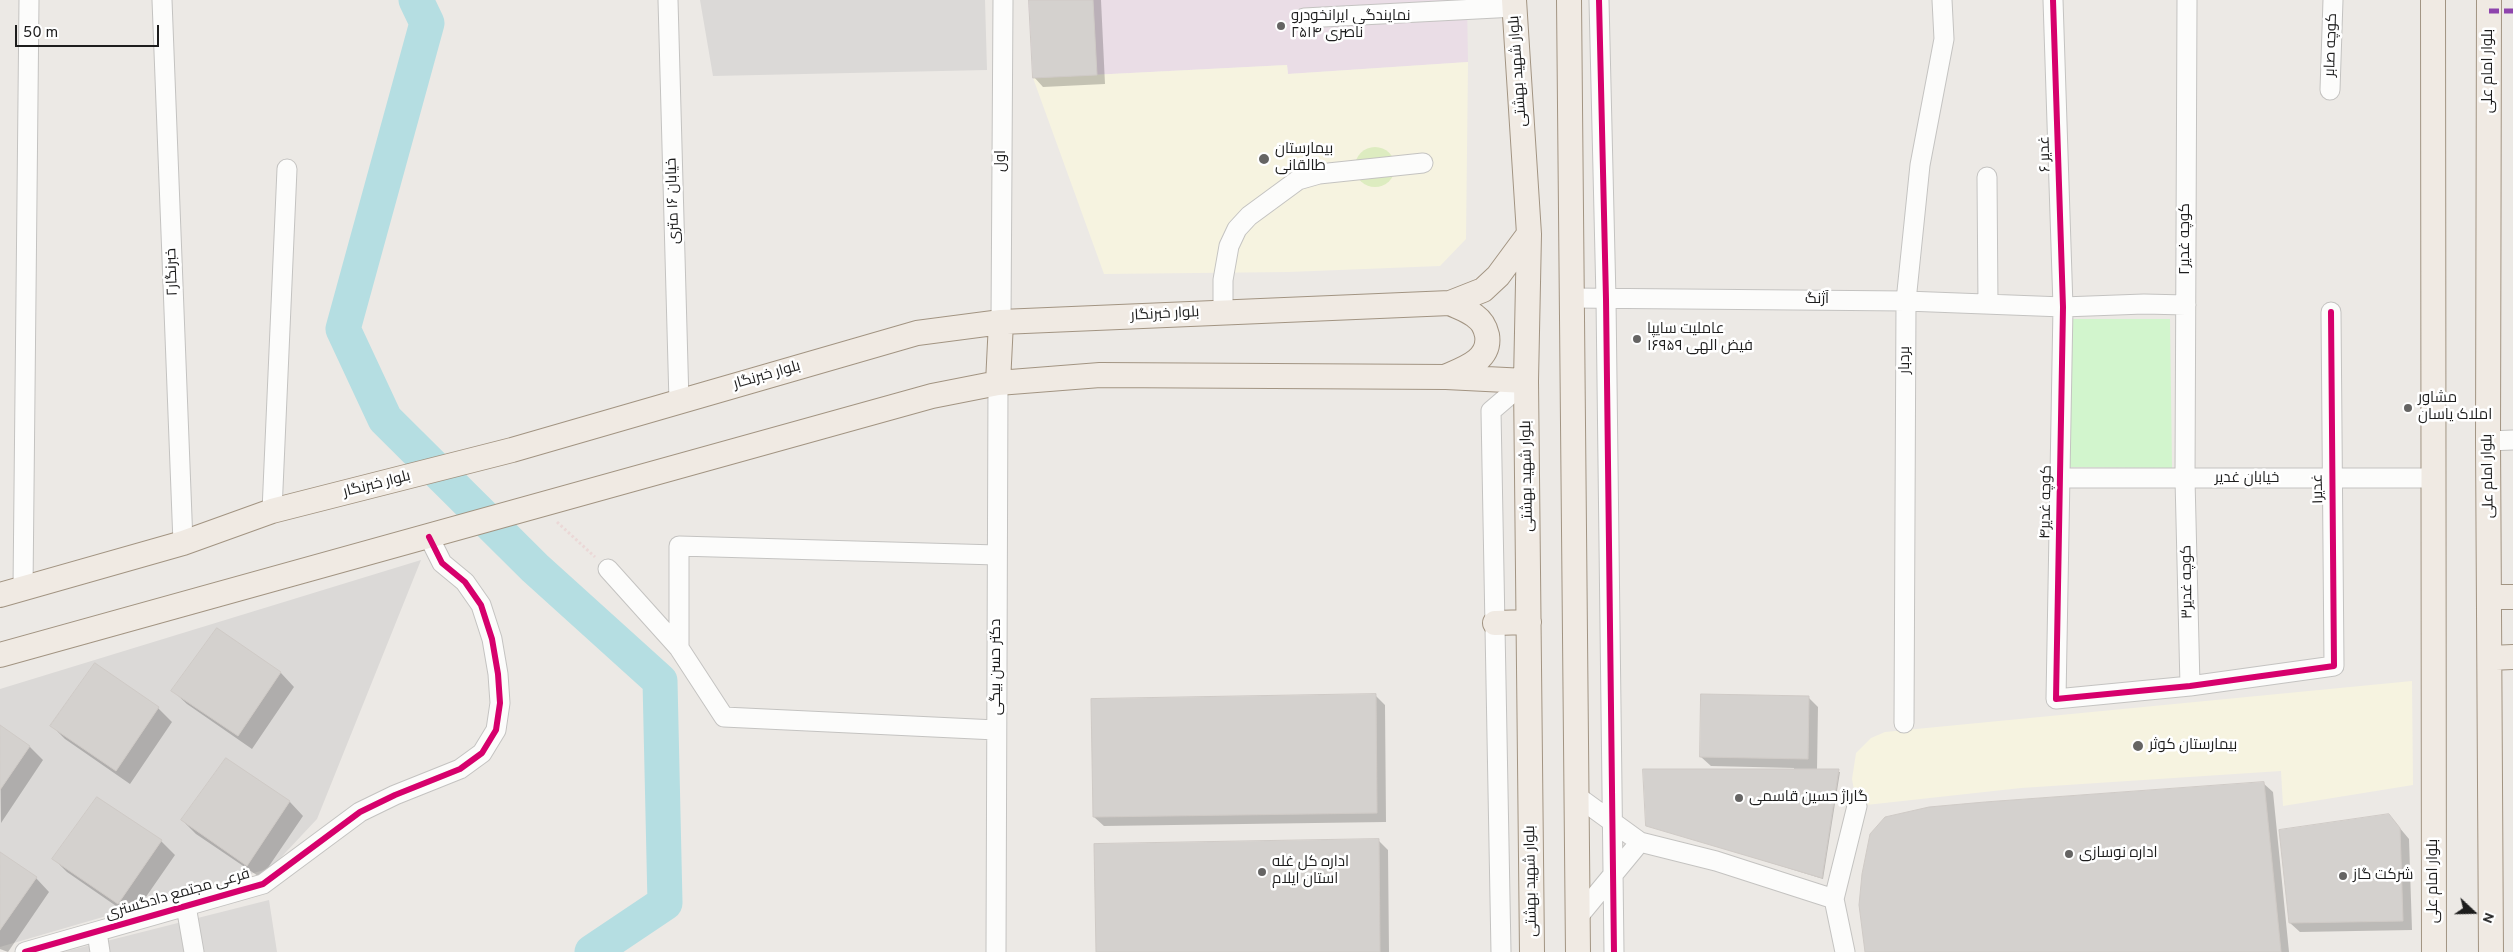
<!DOCTYPE html>
<meta charset="utf-8">
<style>
body{margin:0}
#map{position:relative;width:2513px;height:952px;overflow:hidden;background:#ece9e5;font-family:Overpass,sans-serif}
canvas{display:block}
.north{position:absolute;left:2448px;top:887px;width:50px;height:50px;-webkit-text-stroke:4px #fff;paint-order:stroke;rotate:111deg;font-size:14px;font-weight:700;line-height:20px;text-align:center;color:#1d1d1d}
.north::after{content:'';display:block;margin:auto;width:18px;height:22px;background:#1d1d1d;clip-path:polygon(50% 0,100% 100%,50% 72%,0 100%)}
.scale{position:absolute;left:15px;top:25px;width:144px;height:22px;box-sizing:border-box;border:2px solid #1d1d1d;border-top:0;padding-left:6px;font-size:15px;line-height:18px;white-space:nowrap;color:#1d1d1d;-webkit-text-stroke:4px #fff;paint-order:stroke}
</style>
<div id="map">
<canvas width="2513" height="952"></canvas>
<div class="north">N</div>
<div class="scale">50 m</div>
</div>
<script>
const c = document.querySelector('canvas').getContext('2d');
c.lineJoin = 'round';
function fillPath(path, color) { c.fillStyle = color; c.fill(path, 'evenodd'); }
function trace(path, color, width, dash) { c.strokeStyle = color; c.lineWidth = width; c.lineCap = dash ? 'butt' : 'round'; c.setLineDash(dash || []); c.stroke(path); }
function write(font, color, halo, rows, align = 'center') {
  c.font = font + ' Overpass,Cairo,sans-serif'; c.lineWidth = 5; c.setLineDash([]); c.textBaseline = 'middle'; c.strokeStyle = halo; c.fillStyle = color; for (const [text, x, y, turn = 0] of rows) {
    c.save(); c.translate(x, y); c.rotate((+turn || 0) * Math.PI / 180); c.textAlign = isNaN(turn) ? turn : align; if (halo) c.strokeText(text, 0, 0); c.fillText(text, 0, 0); c.restore();
  }
}
const residential = new Path2D(`
 M700 0H985L987 70 713 76Z
 M421 560 317 819 271 868 0 947V689Z
 M269 900 277 952H63Z`);
const industrial = new Path2D(`
 M1028 0H1467L1468 62 1288 74 1287 65 1033 78Z`);
const education = new Path2D(`
 M1468 62 1466 239 1440 266 1289 272 1104 274 1033 78 1287 65 1288 74Z
 M2412 681 2413 785 2283 806 2281 771 2021 788 1857 806 1852 779 1856 753 1871 738 1885 732Z`);
const grass = new Path2D(`
 M1355 167a20 20 0 1 1 40 0a20 20 0 1 1-40 0Z`);
const park = new Path2D(`
 M2068 319H2170L2172 468 2069 467Z`);
const shadow = new Path2D(`
 M1030 0H1101L1105 84 1043 87 1034 77Z
 M217 630 281 673 294 687 252 749 187 704 173 691Z
 M95 665 158 708 172 722 130 784 65 739 51 725Z
 M1375 695 1385 705 1386 822 1104 826 1094 817Z
 M1808 697 1818 707 1817 770 1840 772 1823 879 1648 825 1794 770V768L1711 766 1701 757Z
 M0 726 30 747 43 760 1 823Z
 M226 759 290 802 303 816 261 878 196 834 182 820Z
 M2263 783 2273 792 2289 952H1867Z
 M98 798 161 841 175 855 132 917 67 872 54 859Z
 M2389 815 2409 839 2412 930 2300 932 2290 923Z
 M1378 840 1388 850 1389 952H1098Z
 M0 853 36 878 49 892 8 952 0 949Z`);
const river = new Path2D(`
 M416 0 427 23 343 329 385 419 535 568 660 681 665 903 592 952`);
const building = new Path2D(`
 M1029 0H1093L1097 75 1033 78Z
 M217 628 281 672 238 736 171 691Z
 M95 663 159 707 116 771 50 726Z
 M1376 694 1377 813 1093 817 1091 699Z
 M1701 694 1809 696 1808 759 1700 757Z
 M0 725 30 746 0 790Z
 M226 758 290 801 247 866 181 820Z
 M1643 769H1839L1822 878 1646 826Z
 M2264 782 2281 952H1865L1859 905 1862 874 1870 834 1885 817 1929 807 1985 802Z
 M97 797 162 840 118 904 52 859Z
 M2389 814 2400 828 2403 921 2289 923 2279 830Z
 M1379 839 1380 952H1096L1094 844Z
 M0 852 37 877 0 930Z`);
const path = new Path2D(`
 M557 522 595 557`);
const minor = new Path2D(`
 M162 0 183 543
 M668 0 679 402
 M1599 0 1606 299 1614 952
 M2053 0 2063 307 2056 699 2190 686 2334 666 2331 312
 M2187 0 2185 479 2190 686
 M1304 18 1515 7
 M2330 90 2333 0
 M1987 177 1988 304
 M1571 298 1906 301 2063 307 2144 304 2186 305
 M1223 312V280L1229 246 1237 229 1249 216 1298 180 1319 174 1423 163
 M1001 322 1003 0
 M2488 441 2513 440
 M2059 478H2435
 M272 511 287 169
 M608 569 679 648 724 717 996 730
 M23 588 29 0
 M679 648V546L997 555
 M1904 723 1906 301 1920 165 1944 39 1942 0
 M1578 797 1640 842 1716 861 1834 899
 M186 906 194 952
 M1578 917 1640 842
 M97 932 100 952
 M25 952 263 884 360 812 395 795 460 769 482 753 496 730 500 703 498 674 492 639 481 605 465 582 442 563 429 537
 M996 952 998 383
 M1501 952 1491 411 1526 381
 M1845 952 1834 899 1857 806`);
const major = new Path2D(`
 M1514 0 1529 234 1526 381 1532 952
 M1569 0 1578 952
 M2433 0 2434 952
 M2489 0 2488 441 2491 952
 M1447 376C1466 368 1491 359 1487 335 1485 326 1482 321 1475 316 1468 310 1458 307 1450 303
 M998 383 1001 322
 M0 595 183 543 272 511 512 450 917 333 1001 322 1450 303 1483 290 1498 276 1529 234
 M2490 597H2513
 M1495 623 1529 622
 M0 655 932 396 998 383 1100 375 1446 377 1526 381
 M2490 658 2513 657`);
const quiet = new Path2D(`
 M2489 11H2513`);
const cycleway = new Path2D(`
 M1599 0 1606 299 1614 952
 M2053 0 2063 307 2056 699 2190 686 2334 666 2331 312
 M25 952 263 884 360 812 395 795 460 769 482 753 496 730 500 703 498 674 492 639 481 605 465 582 442 563 429 537`);
const markers = [
 [1281,26,5,"#656463"],
 [1264,159,6,"#656463"],
 [1637,339,5,"#656463"],
 [2408,408,5,"#656463"],
 [2138,746,6,"#656463"],
 [1739,798,5,"#656463"],
 [2069,854,5,"#656463"],
 [1262,872,5,"#656463"],
 [2343,876,5,"#656463"]
];
const poiNames = [
 ["نمایندگی ایرانخودرو",1291,17],
 ["ناصری ۲۵۱۴",1291,34],
 ["بیمارستان",1275,150],
 ["طالقانی",1275,167],
 ["عاملیت سایپا",1647,330],
 ["۱۶۹۵۹ فیض الهی",1647,347],
 ["مشاور",2418,399],
 ["املاک یاسان",2418,416],
 ["بیمارستان کوثر",2149,746],
 ["گاراژ حسین قاسمی",1749,798],
 ["اداره نوسازی",2079,854],
 ["اداره کل غله",1272,863],
 ["استان ایلام",1272,880],
 ["شرکت گاز",2353,876]
];
const streetNames = [
 ["کوچه صابر",2332,45,-88],
 ["بلوار شهید بهشتی",1519,71,-94],
 ["بلوار امام على",2489,71,-90],
 ["غدیر ۶",2046,154,-92],
 ["اول",1002,161,-90],
 ["خیابان ۱۶ متری",674,201,-92],
 ["کوچه غدیر۲",2186,239,-90],
 ["خبرنگار۲",173,272,-92],
 ["آژنگ",1817,300],
 ["بلوار خبرنگار",1165,315,-3],
 ["بردبار",1906,360,-90],
 ["بلوار خبرنگار",767,376,-16],
 ["بلوار شهید بهشتی",1528,476,-91],
 ["بلوار امام على",2489,476,-91],
 ["خیابان غدیر",2247,479],
 ["بلوار خبرنگار",377,485,-14],
 ["غدیر۱",2319,489,-91],
 ["کوچه غدیر۴",2047,502,-89],
 ["کوچه غدیر۳",2188,582,-91],
 ["دکتر حسن بیگی",997,667,-90],
 ["بلوار شهید بهشتی",1532,881,-91],
 ["بلوار امام على",2434,881,-90],
 ["فرعی مجتمع دادگستری",178,895,-16]
];
fillPath(residential, '#dbd9d7');
fillPath(industrial, '#eadde6');
fillPath(education, '#f6f3e0');
fillPath(grass, '#ddecc0');
fillPath(park, '#d2f5cd');
fillPath(shadow, '#0003');
trace(river, '#b5dee2', 35);
fillPath(building, '#d4d1ce');
trace(building, '#cfcac6', 1);
trace(minor, '#c4c3c1', 21);
trace(major, '#a29482', 26);
trace(path, '#ebd8d7', 3, [2.5, 2.5]);
trace(minor, '#fcfcfb', 19);
trace(major, '#f0eae3', 24);
trace(quiet, '#8e44ad', 5, [10, 5]);
trace(cycleway, '#d6006c', 6);
for (const [x, y, r, color] of markers) { const dot = new Path2D(); dot.arc(x, y, r, 0, 2 * Math.PI); c.fillStyle = color; c.fill(dot); trace(dot, '#fff', 2); }
write('15px', '#1d1d1d', '#fff', poiNames, 'left');
write('15px', '#1d1d1d', '#fff', streetNames);
</script>
